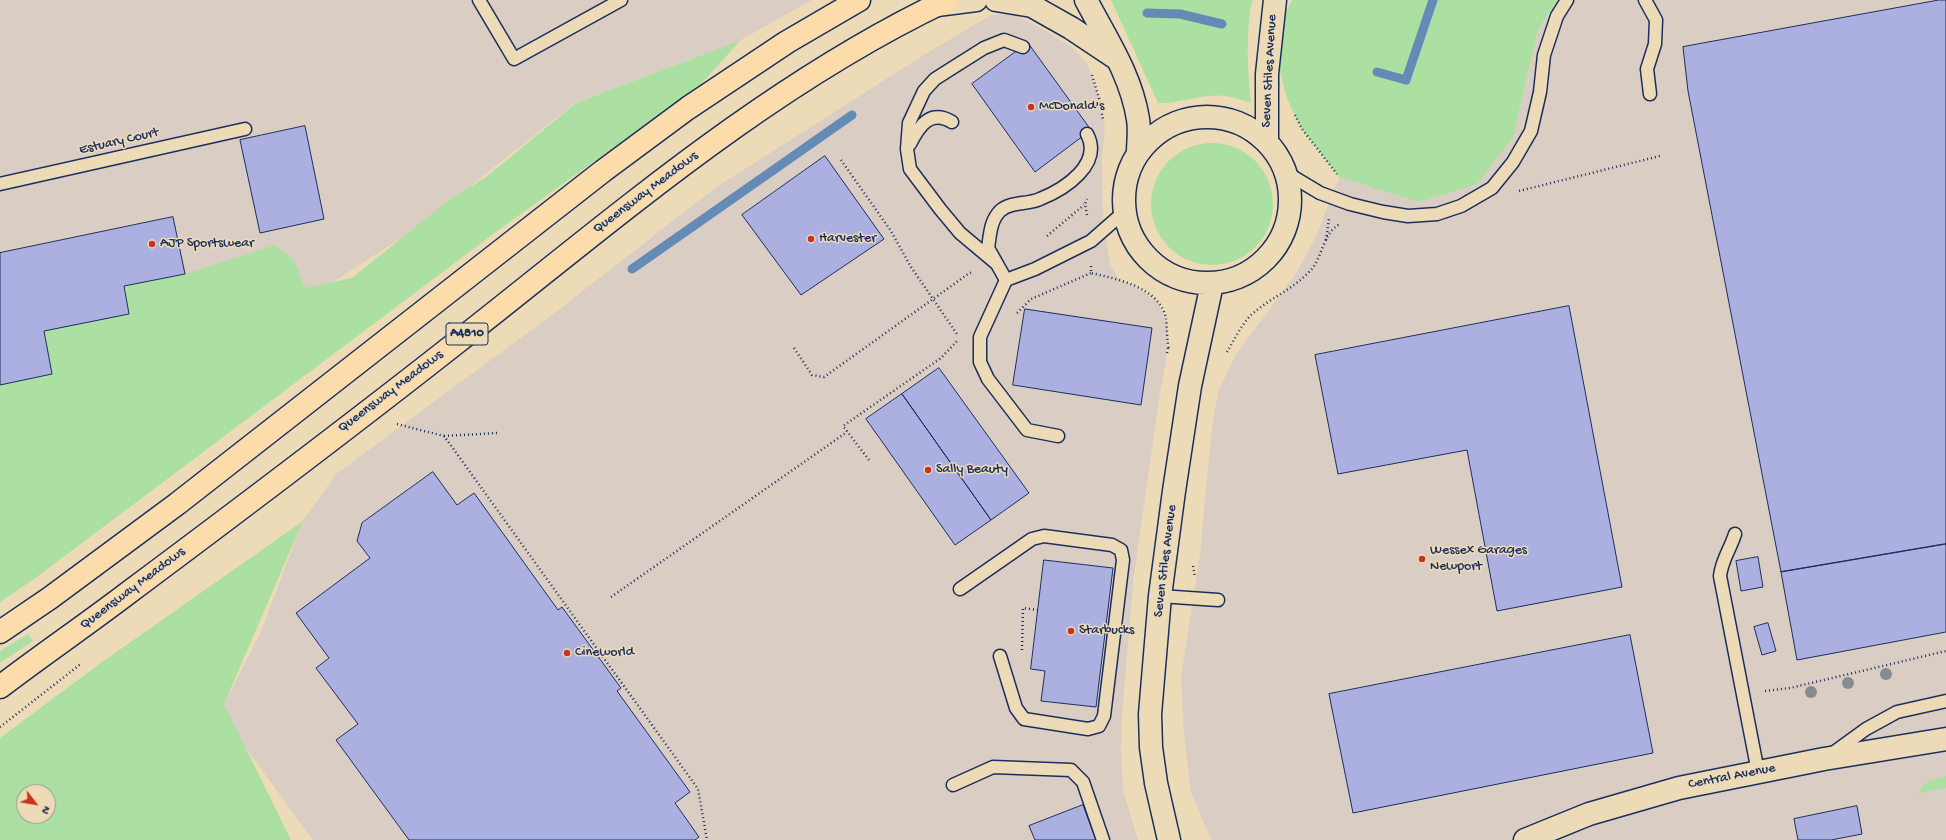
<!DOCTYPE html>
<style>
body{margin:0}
#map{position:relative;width:1946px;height:840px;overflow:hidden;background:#eddbb8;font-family:"Gochi Hand",sans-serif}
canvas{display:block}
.north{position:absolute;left:16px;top:784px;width:40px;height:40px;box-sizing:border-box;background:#eddbb8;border:1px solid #999694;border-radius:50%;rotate:121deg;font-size:11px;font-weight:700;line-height:16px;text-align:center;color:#1b2f5e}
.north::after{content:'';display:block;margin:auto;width:14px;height:18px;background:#c8321e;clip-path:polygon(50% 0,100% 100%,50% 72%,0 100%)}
</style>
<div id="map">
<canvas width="1946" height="840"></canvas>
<div class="north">N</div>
</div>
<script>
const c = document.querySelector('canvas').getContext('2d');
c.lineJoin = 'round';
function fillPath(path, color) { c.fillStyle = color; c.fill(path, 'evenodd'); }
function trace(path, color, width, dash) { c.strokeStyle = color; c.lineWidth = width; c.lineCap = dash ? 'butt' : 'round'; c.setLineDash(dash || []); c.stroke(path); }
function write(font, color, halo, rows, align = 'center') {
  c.font = font + ' "Gochi Hand",sans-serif'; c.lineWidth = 3; c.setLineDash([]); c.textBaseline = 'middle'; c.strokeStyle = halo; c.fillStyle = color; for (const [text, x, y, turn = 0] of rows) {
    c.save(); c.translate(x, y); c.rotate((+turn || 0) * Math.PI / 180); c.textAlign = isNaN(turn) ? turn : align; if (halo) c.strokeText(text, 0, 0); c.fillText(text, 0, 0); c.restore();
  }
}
const built = new Path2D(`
 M0 0H812L741 40 575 103 420 226 300 303 52 374 0 385Z
 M1557 0H1946V840H1211L1191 792 1184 735 1181 677 1200 554 1211 435 1218 392 1235 356 1292 279 1303 261 1317 234 1339 177 1370 187 1513 137 1538 30Z
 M1013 14 1043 29 1072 47 1088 65 1099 98 1105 127 1102 157 1103 215 1110 264 1119 279 1142 290 1157 301 1165 316 1168 332 1166 361 1160 393 1134 575 1122 715 1121 750 1123 790 1138 840H313L234 732 224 704 259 636 303 521 336 474 557 311 715 188 927 53 991 15Z`);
const green = new Path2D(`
 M1111 0H1252C1246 34 1247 69 1251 103 1238 99 1225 94 1211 96 1192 97 1176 104 1158 103Z
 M1292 0H1557L1538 30 1513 137 1477 184 1419 202 1339 177 1302 129 1287 99 1278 63 1284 15Z
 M741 40 699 86 500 229 34 579 0 602V385L52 374 44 331 129 314 124 286 185 274 275 245 294 260 305 288 352 278 449 200 486 177 576 103Z
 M1151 204a61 61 0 1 1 122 0a61 61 0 1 1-122 0Z
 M303 521 224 704 291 840H0V738L98 665ZM24 792H48V816H24Z
 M28 634 33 641 0 663V651Z
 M1946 776V788L1917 794 1925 783Z`);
const stream = new Path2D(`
 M1147 13 1180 14 1222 24
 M1377 72 1406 80 1433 0
 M632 269 852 115`);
const building = new Path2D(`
 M1939 0H1946V544L1781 572 1688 91 1683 47Z
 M1028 43 1091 130 1035 172 972 84Z
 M305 126 324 219 260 233 240 140Z
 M825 156 884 239 801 295 742 215Z
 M173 217 185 274 124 286 129 314 44 331 52 374 0 385V253Z
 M1569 306 1622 587 1497 611 1467 450 1338 474 1315 355Z
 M1025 309 1152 328 1141 405 1013 385Z
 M939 368 1029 493 991 520 902 394Z
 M902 394 991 520 955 545 866 419Z
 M433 472 457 505 474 493 558 610 562 607 621 688 617 691 690 792 675 803 699 837 695 840H409L336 740 358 724 316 668 329 658 296 613 370 558 357 541 362 523Z
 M1946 544V632L1797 660 1781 572Z
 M1758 557 1763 587 1741 591 1736 561Z
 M1044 560 1113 568 1096 707 1041 701 1045 671 1031 669Z
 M1768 623 1776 651 1762 655 1754 627Z
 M1630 635 1653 753 1353 813 1329 694Z
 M1083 805 1096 840H1035L1029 826Z
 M1857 806 1862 834 1831 840H1798L1794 819Z`);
const path = new Path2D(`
 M1092 75 1099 98 1103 119
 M1295 115 1302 129 1337 174
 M841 160 891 231 911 267 957 334
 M1519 191 1660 156
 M1087 215 1085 204 1087 199
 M1047 236 1084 205
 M1326 240 1329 219
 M1091 266V273C1117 279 1159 287 1166 318 1167 326 1167 344 1169 348
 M1017 313 1031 299 1091 273
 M794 348 812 375 824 377 968 274 972 272
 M1227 352C1234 340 1241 326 1250 316 1268 299 1292 290 1309 272 1323 259 1322 233 1340 224
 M1167 353 1168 348
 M397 424 444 436 698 789 707 840
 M444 436 498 433
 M869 460 843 426 941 358 958 340
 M1193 566 1195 577
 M611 597 847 432
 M1022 650 1023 608 1038 610
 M1765 691 1790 688 1946 651
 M0 727 82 663`);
const service = new Path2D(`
 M479 0 514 59 621 0
 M1645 0 1656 20 1655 44 1647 69 1650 94
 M910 144C919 126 930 109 952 122
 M1285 172 1320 193 1350 204 1383 212 1408 216 1437 214 1461 206 1492 188 1513 162 1531 131 1540 92 1544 55 1557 16 1567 0
 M0 184 245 129
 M997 264 960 233 940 209 910 169 907 149 909 123 924 91 935 79 957 65 984 48 1004 40 1023 47
 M1006 280 988 248C990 236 990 221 1000 211 1011 201 1027 205 1040 199 1065 189 1103 164 1087 134
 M1058 436 1027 430 988 379 980 362V337L1006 280 1035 269 1091 241 1124 212
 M1735 534C1730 550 1722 559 1720 576L1758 772
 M960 589 1032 539 1044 536 1112 545 1121 550 1123 560 1104 716 1099 726 1088 729 1024 719 1016 708 1000 656
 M1160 596 1218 600
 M1833 753 1866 729 1897 712 1946 701
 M953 785 993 767 1071 770 1083 782 1103 840`);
const minor = new Path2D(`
 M996 0 1032 6 1071 28 1116 58
 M1086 0C1106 38 1131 75 1138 119 1140 130 1138 142 1138 153
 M937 5 976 0
 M1124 200a83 83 0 1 1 166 0a83 83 0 1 1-166 0Z
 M1267 142V74L1275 0
 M1169 840 1156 783 1151 747 1150 714 1160 596 1174 491 1190 386 1212 284
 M1525 840 1589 814 1679 788 1824 759 1946 739`);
const primary = new Path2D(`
 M0 632 50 598 177 504 603 171 688 108 787 42 859 0
 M0 687C42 655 86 625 128 593 238 511 348 428 456 343 613 220 766 86 947 0`);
const trees = [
 [1886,674],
 [1848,683],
 [1811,692]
];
const markers = [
 [1031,107,4,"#c8321e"],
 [811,239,4,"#c8321e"],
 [152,244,4,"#c8321e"],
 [928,470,4,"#c8321e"],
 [1422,559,4,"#c8321e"],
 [1071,631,4,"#c8321e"],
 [567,653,4,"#c8321e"]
];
const shields = [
 [467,334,42]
];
const shieldNames = [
 ["A4810",467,334]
];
const streetNames = [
 ["Seven Stiles Avenue",1270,71,-87],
 ["Estuary Court",119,142,-13],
 ["Queensway Meadows",646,193,-37],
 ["Queensway Meadows",391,392,-37],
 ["Seven Stiles Avenue",1166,561,-83],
 ["Queensway Meadows",133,589,-37],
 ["Central Avenue",1732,777,-11]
];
const poiNames = [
 ["McDonald's",1039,107],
 ["Harvester",819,239],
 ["AJP Sportswear",160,244],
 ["Sally Beauty",936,470],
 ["Wessex Garages",1430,551],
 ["Newport",1430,567],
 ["Starbucks",1079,631],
 ["Cineworld",575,653]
];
fillPath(built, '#dacec4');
fillPath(green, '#abe0a2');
trace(stream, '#638bb6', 9);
fillPath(building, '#acb0e1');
trace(building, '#1b2f5e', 1);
trace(service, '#1b2f5e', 15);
trace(minor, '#1b2f5e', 25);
trace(primary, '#1b2f5e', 25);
trace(path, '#1b2f5e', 2.5, [1, 3]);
trace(service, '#eddbb8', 12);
trace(minor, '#eddbb8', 22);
trace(primary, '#fddcac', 22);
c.fillStyle = '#868b8c';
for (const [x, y] of trees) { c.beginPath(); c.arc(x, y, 6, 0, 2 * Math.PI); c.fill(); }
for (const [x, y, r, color] of markers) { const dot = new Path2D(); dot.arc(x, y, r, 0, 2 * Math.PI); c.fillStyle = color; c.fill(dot); trace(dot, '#eddbb8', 1.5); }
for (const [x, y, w] of shields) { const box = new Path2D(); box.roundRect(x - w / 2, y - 11, w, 22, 3); c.fillStyle = '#eddbb8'; c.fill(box); trace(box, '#1b2f5e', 1); }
write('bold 13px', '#1b2f5e', null, shieldNames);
write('14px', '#1b2f5e', '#eddbb8', streetNames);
write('14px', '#1b2f5e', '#eddbb8', poiNames, 'left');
</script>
